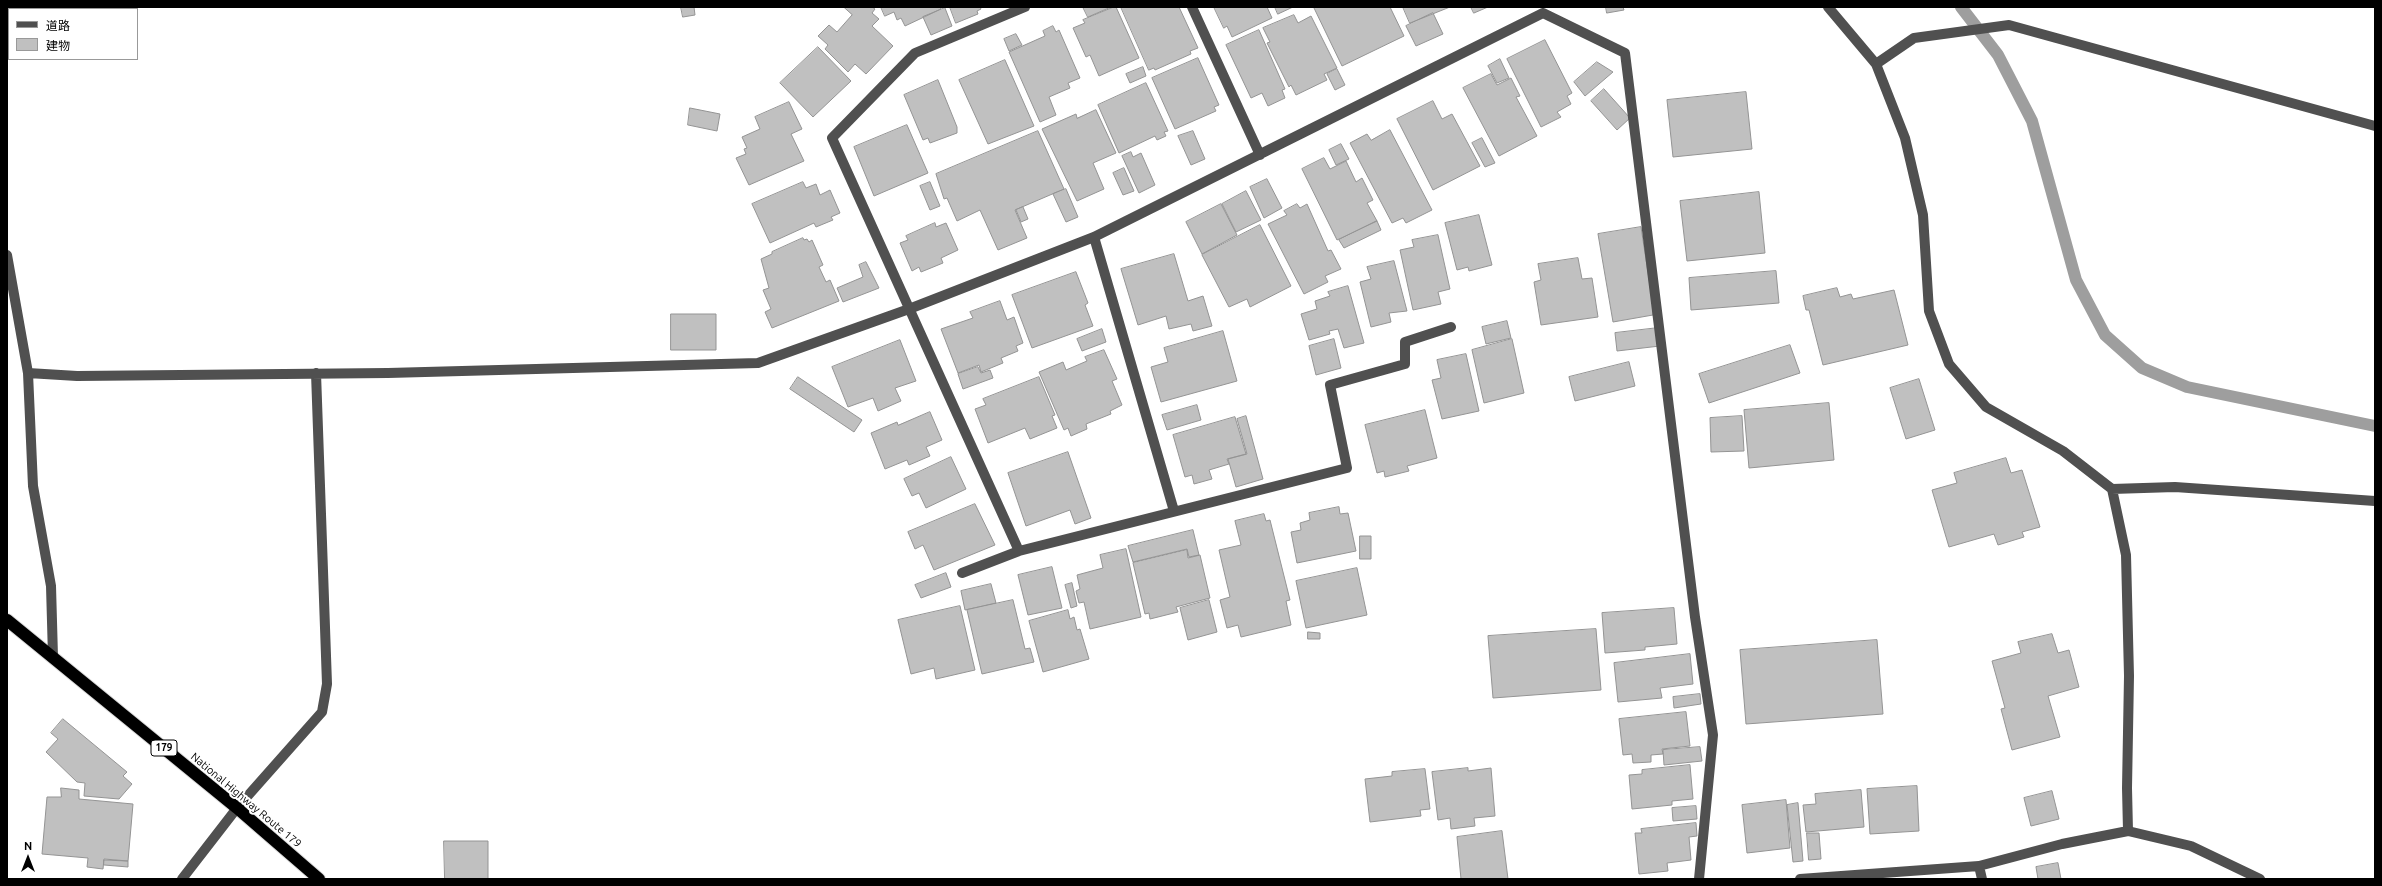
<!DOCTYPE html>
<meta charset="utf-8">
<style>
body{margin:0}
#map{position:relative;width:2382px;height:886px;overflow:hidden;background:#fff;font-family:Ubuntu,"Noto Sans JP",sans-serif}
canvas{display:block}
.frame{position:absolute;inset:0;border:8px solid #000;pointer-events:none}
.legend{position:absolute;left:8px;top:8px;width:130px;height:52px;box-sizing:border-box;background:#fff;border:1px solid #999;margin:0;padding:5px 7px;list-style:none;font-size:12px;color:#000}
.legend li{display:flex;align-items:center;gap:8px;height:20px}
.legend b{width:20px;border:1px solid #999}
.north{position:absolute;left:8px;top:838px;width:40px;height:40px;-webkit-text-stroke:3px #fff;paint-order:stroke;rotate:0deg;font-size:11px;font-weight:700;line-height:16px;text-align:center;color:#000}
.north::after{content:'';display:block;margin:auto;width:14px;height:18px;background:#000;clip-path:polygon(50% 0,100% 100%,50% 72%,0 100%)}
</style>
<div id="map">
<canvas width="2382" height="886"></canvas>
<div class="frame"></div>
<ul class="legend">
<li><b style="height:5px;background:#505050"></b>道路</li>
<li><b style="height:11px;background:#c0c0c0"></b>建物</li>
</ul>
<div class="north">N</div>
</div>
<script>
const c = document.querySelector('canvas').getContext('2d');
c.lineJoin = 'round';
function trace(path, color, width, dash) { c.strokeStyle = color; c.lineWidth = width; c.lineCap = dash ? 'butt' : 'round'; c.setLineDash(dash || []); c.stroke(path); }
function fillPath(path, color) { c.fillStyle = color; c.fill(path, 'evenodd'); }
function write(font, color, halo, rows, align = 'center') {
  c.font = font + ' Ubuntu,sans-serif'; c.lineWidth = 4; c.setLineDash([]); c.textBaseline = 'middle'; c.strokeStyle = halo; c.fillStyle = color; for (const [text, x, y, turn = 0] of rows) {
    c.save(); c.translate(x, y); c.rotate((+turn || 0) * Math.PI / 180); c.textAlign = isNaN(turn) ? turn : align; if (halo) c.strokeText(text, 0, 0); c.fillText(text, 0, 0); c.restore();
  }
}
const stream = new Path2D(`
 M1961 7 1998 55 2032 121 2076 280 2105 335 2142 368 2187 387 2375 426`);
const building = new Path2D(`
 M681 7H694L695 15 683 17Z
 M844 7H872L875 9 872 13 879 19 872 26 893 46 866 74 855 64 848 72 825 49 828 45 818 36 829 25 837 32 852 15Z
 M881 7H940L941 9 905 26 901 18 897 20 894 12 885 16Z
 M950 7H980L981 9 977 11 978 14 956 23Z
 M1083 7H1111L1088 17Z
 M1114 7H1116L1139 58 1099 76 1090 55 1086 57 1073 28 1085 23 1083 20Z
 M1121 7H1179L1198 48 1190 51 1191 54 1155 70 1154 68 1149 70Z
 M1214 7H1267L1272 18 1232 37 1227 26 1224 28Z
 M1275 7H1293L1278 14Z
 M1316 7H1390L1404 36 1342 66 1314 8Z
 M1403 7H1450L1410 23Z
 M1471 7H1488L1474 13Z
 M1606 7H1623L1624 10 1607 13Z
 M945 8 952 26 931 35 923 17Z
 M1433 13 1443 34 1416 46 1406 26Z
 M1294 15 1298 23 1311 16 1337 68 1324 74 1327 80 1296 95 1291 85 1289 87 1267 43 1270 42 1263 28Z
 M1053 26 1056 32 1059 30 1080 78 1068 83 1070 88 1049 97 1056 115 1040 122 1009 52 1045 36 1043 31Z
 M1259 30 1285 89 1282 90 1285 98 1268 106 1262 93 1251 98 1226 45Z
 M1016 34 1022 45 1009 51 1004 39Z
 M1545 40 1572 93 1567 96 1571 104 1557 112 1561 117 1541 127 1507 59Z
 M818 47 851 81 813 117 780 83Z
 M1198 58 1219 105 1214 107 1216 111 1175 129 1152 78Z
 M1500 59 1509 78 1497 83 1488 66Z
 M1005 60 1034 126 988 144 959 80Z
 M1597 62 1613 72 1585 96 1574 82Z
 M1143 67 1146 76 1130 83 1126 74Z
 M1337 69 1345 85 1335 90 1327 74Z
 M1491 74 1497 85 1511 78 1520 96 1516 97 1537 136 1499 156 1463 88Z
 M938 80 957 127V133L930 143 928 138 923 140 904 95Z
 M1146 83 1168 131 1164 132 1166 136 1157 140 1155 136 1119 153 1098 105Z
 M1604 89 1630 118 1617 130 1591 101Z
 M1746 92 1752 149 1673 157 1667 100Z
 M1433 101 1442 119 1452 114 1480 166 1433 190 1397 119Z
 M789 102 802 129 791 134 804 161 749 185 736 158 746 154 744 149 747 148 742 137 760 129 755 117Z
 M690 108 720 114 717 131 688 125Z
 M1096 110 1116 153 1093 163 1104 189 1077 201 1042 129 1076 114 1077 118Z
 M907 125 928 173 874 196 854 147Z
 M1390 130 1432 210 1406 223 1403 218 1392 223 1350 143 1367 134 1371 140Z
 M1038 131 1064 189 1015 210 1027 238 998 250 980 210 957 221 947 198 944 199 936 174Z
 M1193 131 1205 159 1191 165 1178 136Z
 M1482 138 1495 163 1485 167 1472 143Z
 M1341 144 1349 159 1336 165 1329 150Z
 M1131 152 1133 157 1141 153 1155 185 1139 193 1122 156Z
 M1324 158 1330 169 1346 161 1356 182 1362 178 1373 200 1367 203 1377 221 1337 240 1302 169Z
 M1124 168 1134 191 1123 195 1113 173Z
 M1267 179 1282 208 1264 218 1250 187Z
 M803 182 806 188 816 184 820 195 830 190 840 213 831 217 833 220 816 227 814 223 770 243 752 204Z
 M930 182 940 206 930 210 920 186Z
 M1066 189 1078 217 1066 222 1053 194Z
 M1246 191 1261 220 1236 232 1222 204Z
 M1759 192 1765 253 1687 261 1680 201Z
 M1221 204 1237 235 1202 254 1186 222Z
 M1297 204 1300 208 1307 204 1328 251 1331 250 1341 269 1325 276 1328 282 1304 294 1268 224 1287 215 1284 211Z
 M1023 207 1028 219 1021 222 1016 210Z
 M1479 215 1492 265 1469 271 1468 267 1457 270 1445 223Z
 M1377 221 1381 230 1344 248 1339 240Z
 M935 223 936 227 946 223 958 250 941 258 943 263 921 272 919 267 912 271 900 243 908 240 906 236Z
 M1260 225 1291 286 1250 307 1247 299 1229 307 1202 255Z
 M1641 227 1653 305V315L1613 322 1598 234Z
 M1438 235 1450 289 1438 292 1441 304 1413 310 1400 250 1414 247 1412 240Z
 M803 238 804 240 807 239 809 242 812 240 823 265 819 267 826 282 830 280 839 301 772 328 765 312 771 309 763 290 769 288 761 259 772 254V252Z
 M1174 254 1188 301 1203 296 1212 326 1193 331 1191 324 1169 329 1166 316 1138 325 1121 269Z
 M1578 258 1582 279 1592 278 1598 317 1541 325 1534 282 1541 280 1538 264Z
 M1394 261 1407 311 1389 313 1391 322 1371 327 1360 282 1371 279 1367 267Z
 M866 262 879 288 843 302 837 288 863 277 859 265Z
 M1776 271 1779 303 1691 310 1689 278Z
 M1076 272 1088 303 1085 305 1093 326 1032 348 1012 295Z
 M1348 286 1364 343 1344 348 1338 329 1329 331 1330 334 1309 340 1301 314 1317 309 1315 301 1330 296 1328 292Z
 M1837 288 1840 297 1851 294 1853 299 1894 290 1908 345 1823 365 1809 310H1806L1803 296Z
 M1000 301 1007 320 1014 317 1023 343 1016 346 1018 351 1001 358 1003 363 981 372 979 365 958 373 941 329 973 318 970 312Z
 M671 314H716V350H671Z
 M1507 321 1511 338 1486 344 1482 327Z
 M1658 328 1660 346 1617 351 1615 333Z
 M1102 329 1106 342 1082 351 1077 339Z
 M1223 331 1237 381 1161 402 1151 367 1168 362 1164 348Z
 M1334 339 1341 368 1316 375 1309 346Z
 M1512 339 1524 393 1484 403 1472 350Z
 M900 340 916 381 895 388 901 401 878 411 873 398 848 407 832 367Z
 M1790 345 1800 373 1709 403 1699 374Z
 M1104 350 1117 379 1112 381 1122 405 1110 411 1111 414 1086 424 1087 429 1071 436 1068 428 1064 430 1039 372 1063 362 1066 370 1087 361 1085 357Z
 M1466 354 1479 411 1442 419 1432 380 1441 378 1437 360Z
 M1629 362 1635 386 1575 401 1569 377Z
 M978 367 981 373 990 370 993 378 963 389 958 374Z
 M798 377 862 420 854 432 790 389Z
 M1039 377 1055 415 1052 416 1057 428 1030 439 1025 428 988 443 975 409 986 405 983 399Z
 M1919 379 1935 430 1906 439 1890 388Z
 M1829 403 1834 460 1749 468 1744 410Z
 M1197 405 1201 420 1167 430 1162 415Z
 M1425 410 1437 458 1407 466 1409 471 1385 477 1384 471 1377 473 1365 425Z
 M930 412 942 440 926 447 930 456 909 465 907 460 885 469 871 433 897 422 898 425Z
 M1246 416 1263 479 1236 487 1228 459 1247 454 1237 419Z
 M1742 416 1744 451 1711 452 1710 418Z
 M1235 417 1246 454 1227 459 1229 464 1209 470 1212 479 1194 484 1192 475 1185 477 1173 435Z
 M1068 452 1091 518 1075 524 1070 510 1026 526 1008 473Z
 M951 457 966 489 926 508 919 493 912 496 904 479Z
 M2006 458 2011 473 2022 470 2040 527 2022 532 2024 537 1998 545 1994 534 1949 547 1932 490 1957 483 1954 473Z
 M975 504 995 545 934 570 923 545 915 549 908 532Z
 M1339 507 1340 514 1348 513 1356 551 1297 563 1291 532 1301 530 1300 523 1310 520 1309 513Z
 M1264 514 1266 521 1270 520 1290 600 1286 601 1291 625 1241 637 1238 625 1227 628 1220 600 1230 597 1219 550 1241 545 1235 521Z
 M1193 530 1199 555 1189 557 1187 549 1133 562 1128 546Z
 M1360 536H1371V559H1360Z
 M1126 549 1141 617 1090 629 1084 602 1079 603 1076 591 1080 589 1077 575 1103 568 1100 555Z
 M1187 550 1188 558 1200 555 1210 598 1176 607 1178 612 1150 619 1149 613 1145 614 1133 563Z
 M1052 567 1062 608 1028 615 1018 575Z
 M1357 568 1367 615 1306 628 1296 581Z
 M946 573 951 587 921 598 915 585Z
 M1072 583 1077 606 1071 608 1065 585Z
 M991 584 996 603 965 610 961 591Z
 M1013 600 1025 649 1030 648 1034 662 982 674 967 610Z
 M1209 600 1217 632 1188 640 1180 608Z
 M960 606 975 670 936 679 934 668 911 674 898 620Z
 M1674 608 1677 644 1645 647V650L1605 653 1602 613Z
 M1068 610 1070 619 1074 617 1077 630 1080 629 1089 659 1043 672 1029 621Z
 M1596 629 1601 690 1493 698 1488 636Z
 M1308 632 1320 633V639H1308Z
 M2052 634 2058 653 2069 650 2079 687 2048 696 2060 737 2012 750 2001 709 2005 708 1992 661 2021 653 2018 642Z
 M1877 640 1883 714 1746 724 1740 650Z
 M1690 654 1693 684 1660 688 1662 698 1618 702 1614 663Z
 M1700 694 1701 704 1674 708 1673 697Z
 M1686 712 1690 746 1662 749 1663 754 1651 755V762L1633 763 1632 754 1623 755 1619 719Z
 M63 719 127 772 123 776 132 784 119 799 84 796 85 783 77 782 46 752 58 739 51 733Z
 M1700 747 1702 761 1664 765 1663 750Z
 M1690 765 1693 799 1672 801V805L1632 809 1629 775 1642 774V770Z
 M1468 768V771L1491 768 1495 816 1474 818 1475 826 1451 829 1450 818 1438 820 1432 772Z
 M1425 769 1430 809 1420 810 1421 816 1370 822 1365 779 1392 776V772Z
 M1917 786 1919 831 1870 834 1867 789Z
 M61 788 79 790V799L133 804 128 861 104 859 103 869 87 867 88 858 42 854 47 797H61Z
 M1861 790 1864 827 1806 832 1803 805 1816 804 1815 794Z
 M2052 791 2059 819 2031 826 2024 798Z
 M1786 800 1790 848 1747 853 1742 805Z
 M1798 803 1803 861 1793 862 1787 805Z
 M1696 806 1697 819 1673 821 1672 808Z
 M1696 823 1697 836 1689 837 1691 860 1667 863 1668 871 1639 874 1635 833H1642L1641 829Z
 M1502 831 1508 879H1461L1457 837Z
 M1807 833H1819L1821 859 1809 860Z
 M444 841H488V879H445Z
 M104 860 128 861V867L104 865Z
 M2058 863 2061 879H2038L2036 867Z`);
const minor = new Path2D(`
 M1192 7 1260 155
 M1828 7 1876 64 1905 138 1923 215 1929 311 1949 364 1986 407 2063 451 2112 489 2126 555 2129 676 2127 788 2128 831
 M1543 13 1625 53 1695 617 1713 735 1699 879
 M1876 64 1914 38 2009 25 2375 126
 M1094 237 1174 511
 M7 255 28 373 33 486 51 586 53 657
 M28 373 77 376 388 373 758 363 909 309 1094 237 1543 13
 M2112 489 2175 487 2375 501
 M1019 551 832 138 915 53 1025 7
 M962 573 1019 551 1347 468 1330 385 1405 364V342L1451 327
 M1979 866 1982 879
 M182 879 237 808 322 712 327 684 316 373
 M1800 879 1979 866 2062 844 2128 831 2191 846 2260 879`);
const highway = new Path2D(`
 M7 620 237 808 319 879`);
const shields = [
 [164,748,26]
];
const shieldNames = [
 ["179",164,748]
];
const streetNames = [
 ["National Highway Route 179",246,800,40]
];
trace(stream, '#9e9e9e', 12);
fillPath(building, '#c0c0c0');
trace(building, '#949494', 1);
trace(highway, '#dbdbdb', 14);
trace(minor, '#505050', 10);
trace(highway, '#000', 12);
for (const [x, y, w] of shields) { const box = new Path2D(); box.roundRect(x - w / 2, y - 8, w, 16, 3); c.fillStyle = '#fff'; c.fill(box); trace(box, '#000', 1); }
write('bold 10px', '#000', null, shieldNames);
write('11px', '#000', '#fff', streetNames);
</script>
